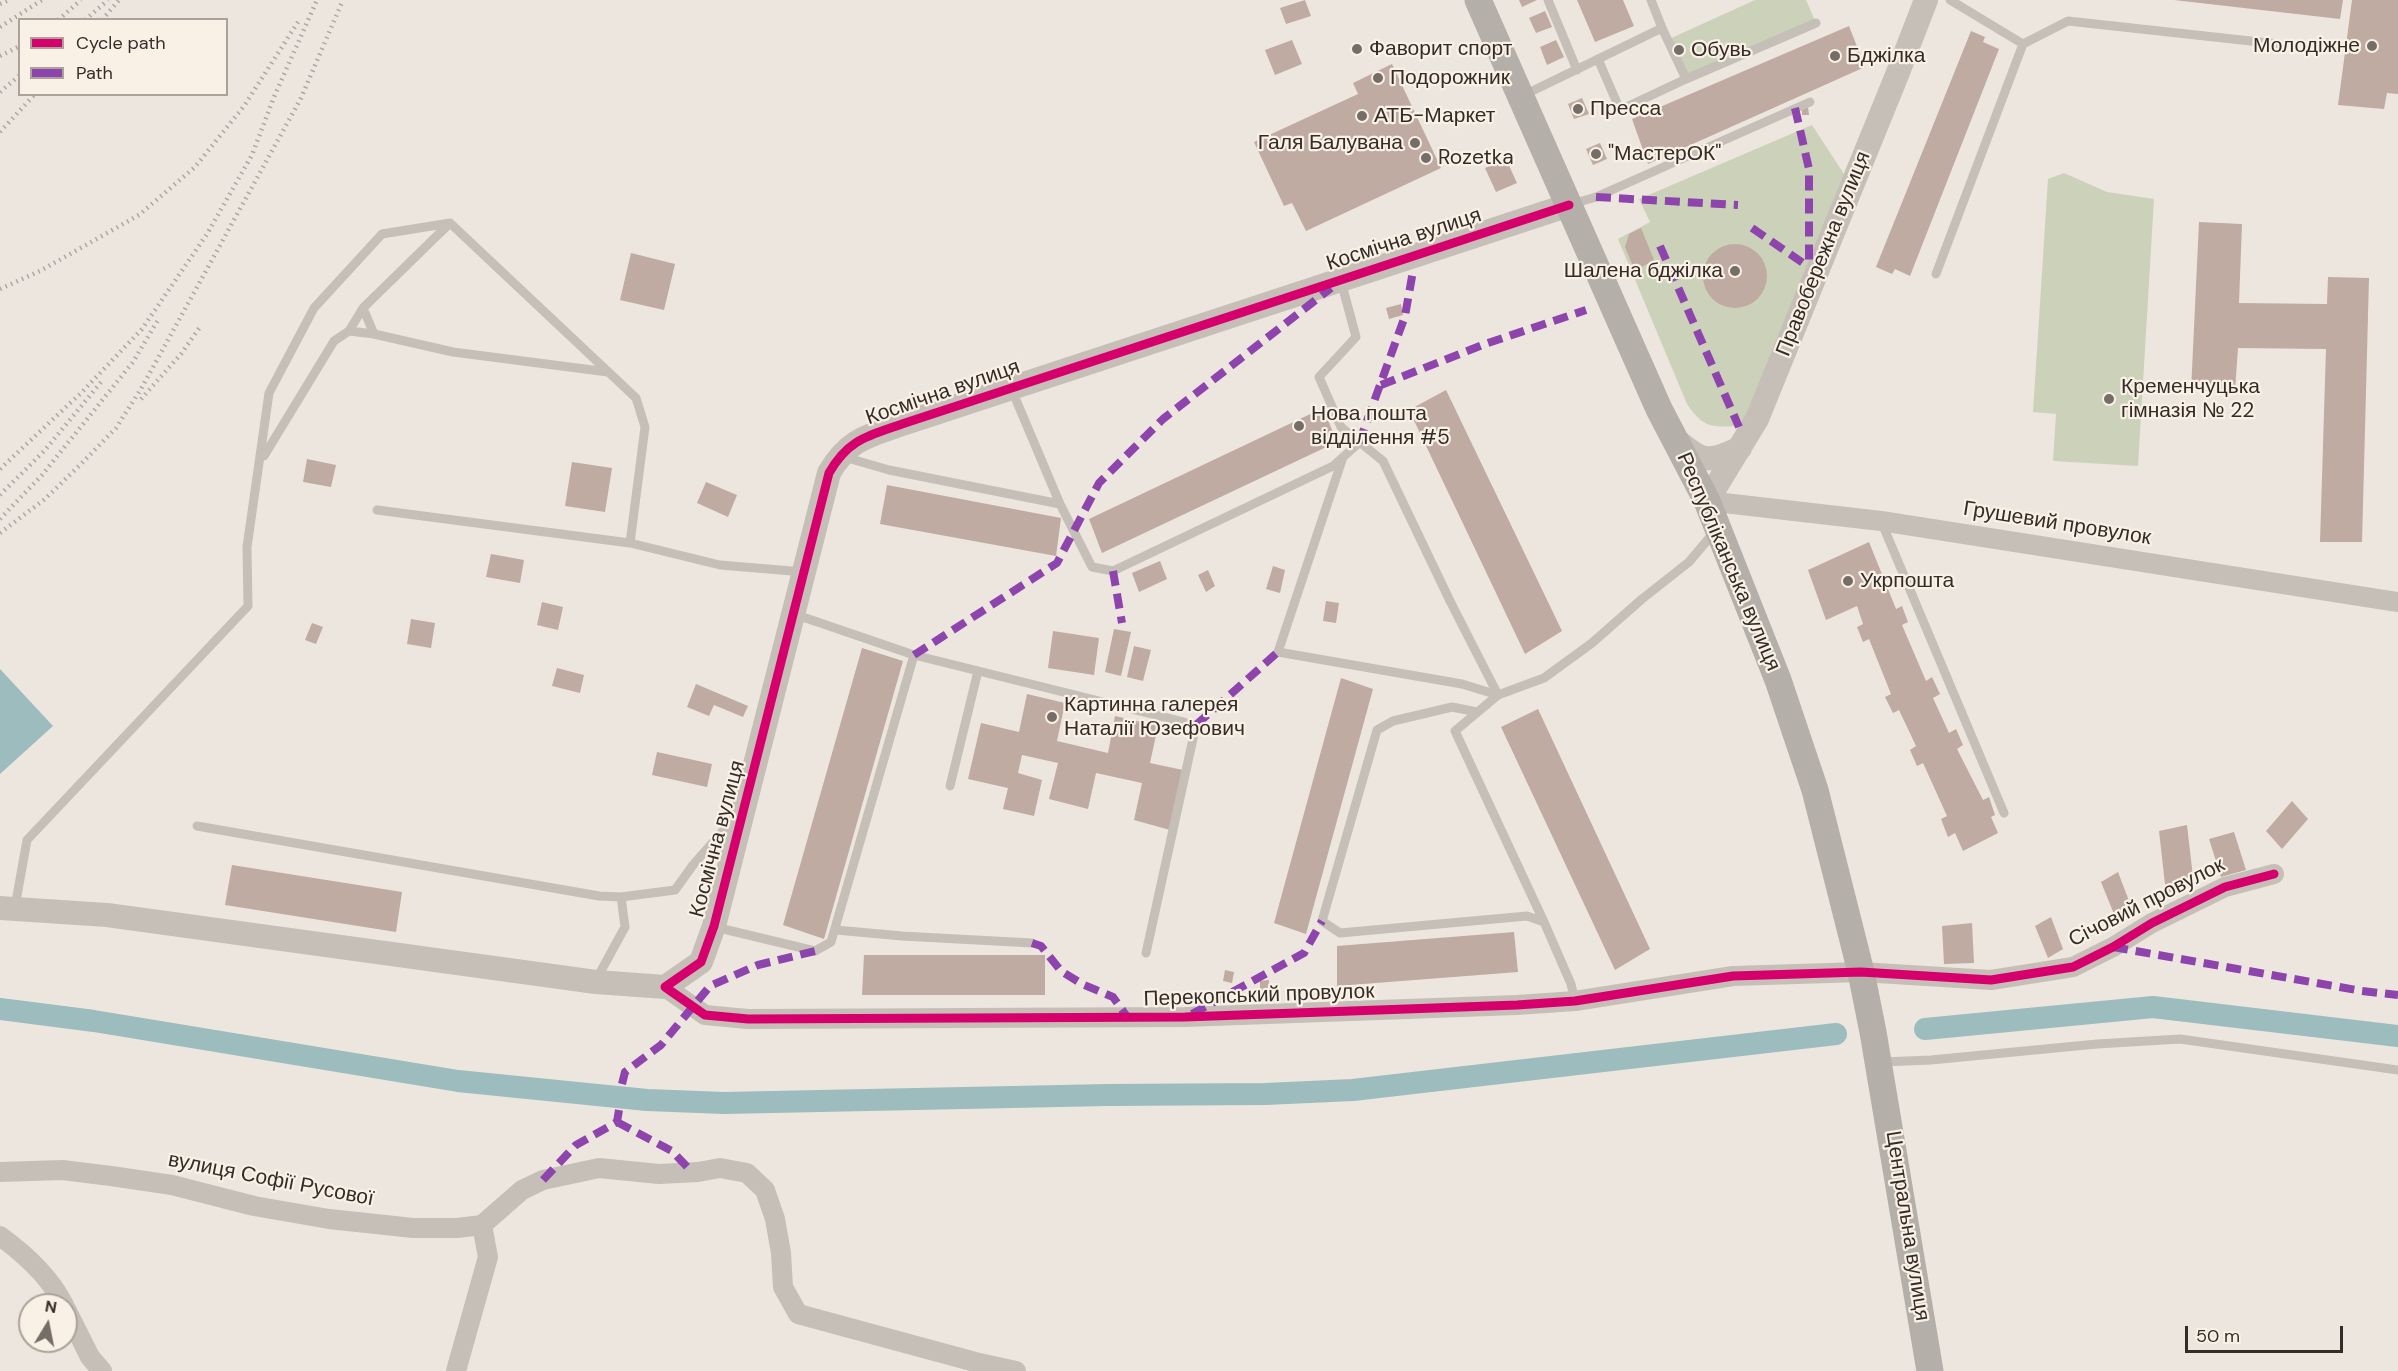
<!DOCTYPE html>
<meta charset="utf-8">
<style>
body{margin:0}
#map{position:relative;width:2398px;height:1371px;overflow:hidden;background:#ece6df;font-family:"DM Sans",sans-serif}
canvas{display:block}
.legend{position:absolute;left:18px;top:18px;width:210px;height:78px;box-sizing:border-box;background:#f9f1e6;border:2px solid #aba29a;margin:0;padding:8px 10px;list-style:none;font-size:18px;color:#352c27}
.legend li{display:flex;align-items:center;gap:12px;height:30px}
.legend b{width:30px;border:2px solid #aba29a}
.north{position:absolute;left:18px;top:1293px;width:60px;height:60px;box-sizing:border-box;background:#f9f1e6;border:2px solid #aba29a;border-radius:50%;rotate:10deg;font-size:16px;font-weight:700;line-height:24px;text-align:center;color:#352c27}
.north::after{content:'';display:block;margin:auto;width:21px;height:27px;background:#756d67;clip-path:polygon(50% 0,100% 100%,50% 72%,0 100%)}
.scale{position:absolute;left:2185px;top:1326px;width:158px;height:27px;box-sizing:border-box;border:3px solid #352c27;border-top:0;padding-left:8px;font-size:18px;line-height:21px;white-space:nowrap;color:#352c27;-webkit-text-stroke:4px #f9f1e6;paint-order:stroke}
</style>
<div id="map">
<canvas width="2398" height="1371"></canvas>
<ul class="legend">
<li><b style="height:8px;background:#d6006c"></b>Cycle path</li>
<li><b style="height:8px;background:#8e44ad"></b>Path</li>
</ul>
<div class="north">N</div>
<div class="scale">50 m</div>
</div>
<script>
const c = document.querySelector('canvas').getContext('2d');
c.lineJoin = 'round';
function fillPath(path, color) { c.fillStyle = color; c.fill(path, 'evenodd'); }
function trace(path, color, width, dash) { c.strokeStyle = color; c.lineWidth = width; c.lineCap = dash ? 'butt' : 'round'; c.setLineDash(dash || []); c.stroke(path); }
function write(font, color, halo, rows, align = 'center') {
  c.font = font + ' "DM Sans",sans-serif'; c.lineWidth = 4.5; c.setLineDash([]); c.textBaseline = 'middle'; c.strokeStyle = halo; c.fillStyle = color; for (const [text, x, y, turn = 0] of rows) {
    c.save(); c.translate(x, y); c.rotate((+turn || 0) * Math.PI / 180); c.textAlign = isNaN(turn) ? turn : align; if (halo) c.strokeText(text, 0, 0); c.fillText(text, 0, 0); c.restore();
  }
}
const green = new Path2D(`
 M1755 0H1806L1816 23 1686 79 1667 40Z
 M1812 125 1844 174 1747 415 1737 426C1710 428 1702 426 1687 404L1618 239 1650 222 1639 199Z
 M2064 173 2107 192 2154 199 2138 466 2053 461 2056 414 2033 412 2048 179Z`);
const water = new Path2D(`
 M0 669 53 726 0 774Z`);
const canal = new Path2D(`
 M0 1009 94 1021 458 1081 647 1100 724 1103 1108 1095 1265 1094 1353 1090 1836 1034
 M1925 1029 2153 1007 2398 1036`);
const building = new Path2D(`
 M1305 0 1311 16 1286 24 1280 8Z
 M1519 0H1537L1522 7Z
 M1577 0H1623L1634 26 1595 42Z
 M2174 0H2343L2340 19Z
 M2352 0H2398V94L2387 93 2384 109 2338 105Z
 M1545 11 1552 27 1536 33 1529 18Z
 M1849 26 1865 67 1648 164 1632 119Z
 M1971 31 1985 37 1983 42 1999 49 1910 276 1895 269 1892 274 1876 267Z
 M1292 40 1302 64 1275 75 1265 50Z
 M1556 40 1564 57 1547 65 1540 47Z
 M1680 45 1683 52 1677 55 1674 48Z
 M1392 64 1441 168 1306 231 1292 203 1284 206 1254 142 1358 94 1353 83Z
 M1582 98 1589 114 1574 119 1568 104Z
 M1802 107H1808L1809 115H1802Z
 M1600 143 1607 159 1593 165 1586 149Z
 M1506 159 1517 183 1496 192 1485 168Z
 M2199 222 2242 224 2239 303 2327 304 2328 277 2369 278 2362 542H2320L2326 349 2238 348 2235 391H2191Z
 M1641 228 1654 260 1635 271 1625 247 1629 234Z
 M1703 276a32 32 0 1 1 64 0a32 32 0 1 1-64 0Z
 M631 253 675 264 664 310 620 300Z
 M1401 304 1403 315 1389 319 1386 308Z
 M1446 390 1562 631 1525 654 1409 410Z
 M1323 408 1337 442 1102 553 1089 519Z
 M307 459 336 465 331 487 303 482Z
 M572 462 612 468 605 512 565 506Z
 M706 482 737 495 728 517 697 503Z
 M887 485 1061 518 1056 556 880 524Z
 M1869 542 1896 609 1902 606 1908 622 1902 625 1926 681 1932 677 1940 694 1933 698 1949 733 1956 729 1963 745 1957 749 1983 800 1989 797 1995 815 1991 817 1998 833 1963 851 1955 833 1948 837 1941 819 1947 816 1923 763 1917 766 1910 750 1916 746 1899 710 1893 713 1885 697 1891 694 1869 639 1863 642 1857 627 1863 624 1857 606 1826 620 1808 570Z
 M491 554 524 560 520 583 486 577Z
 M1160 561 1167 579 1139 592 1132 573Z
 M1273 566 1285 570 1280 593 1266 589Z
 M1208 570 1215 586 1206 592 1198 575Z
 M1326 601 1339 603 1336 623 1323 621Z
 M542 602 563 607 558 630 537 625Z
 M411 619 435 623 431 648 407 644Z
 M312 623 323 627 316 644 305 640Z
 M1114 629 1131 632 1121 676 1105 672Z
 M1053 631 1099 638 1094 675 1048 668Z
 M1134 646 1151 650 1143 681 1127 677Z
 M862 648 903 661 824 939 783 925Z
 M557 668 584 675 580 693 552 686Z
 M1341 678 1373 689 1306 934 1274 923Z
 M696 684 748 706 743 717 714 705 709 716 687 707Z
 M1027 694 1065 703 1057 741 1108 753 1115 716 1158 726 1150 763 1183 770 1170 830 1134 820 1142 783 1096 773 1088 809 1049 799 1058 763 1022 755 1018 773 1042 780 1034 816 1003 809 1008 788 968 779 981 723 1019 732Z
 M1538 709 1650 949 1615 970 1501 727Z
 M657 752 712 764 707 787 652 775Z
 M2292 801 2308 819 2282 849 2266 831Z
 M2187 825 2194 886 2166 893 2159 831Z
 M2234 832 2246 870 2221 877 2209 839Z
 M232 865 402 892 396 932 225 905Z
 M2118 872 2134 914 2118 924 2101 882Z
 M2051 917 2063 949 2048 958 2035 926Z
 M1972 923 1974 963 1944 964 1942 926Z
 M1514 932 1518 972 1337 986V946Z
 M864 955H1045V995H862Z
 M1225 970 1234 972 1232 983 1223 981Z
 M1269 980V992L1260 991V981Z`);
const service = new Path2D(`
 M1548 0 1577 70
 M1651 0 1662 28
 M2023 44 2068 21 2278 44
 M1598 59 1620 110 1686 79
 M1524 95 1662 28 1686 79 1816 23
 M1572 204 1596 197 1810 102
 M1936 274 2023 44 1950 0
 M1341 281 1356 337 1319 377 1341 427 1383 461 1450 601 1498 695 1455 731 1544 922 1571 984 1575 1001
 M349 331 363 308
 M374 334 363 308 450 223
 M1011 388 1060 504
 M264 456 334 341 349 331 374 334 453 352 608 372
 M844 457 889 470 1060 504 1092 567 1113 571 1333 466 1359 443
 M1343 457 1278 652 1462 684 1498 695 1544 678 1592 643 1642 599 1689 562 1716 530
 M377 510 630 543 720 565 804 572
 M1881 521 2004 813
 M914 655 1196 725 1146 953
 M1477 712 1452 707 1393 721 1377 730 1322 921 1340 933 1527 916 1544 922
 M950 786 978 671
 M197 826 599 896 621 897 675 890 693 865 735 817
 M15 907 27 840 248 606 247 547 269 393 314 308 382 234 450 223 636 398 645 427 630 543
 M715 927 815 951 831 942 914 655 794 614
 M836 930 902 936 1032 943
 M596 980 625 927 621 897
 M1882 1062 1931 1060 2097 1044 2180 1039 2398 1070`);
const minor = new Path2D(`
 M1707 501 1881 521 2398 602
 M665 987 705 1015 748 1019 1185 1017 1517 1005 1575 1001 1733 976 1861 972 1991 980 2073 967 2113 947 2152 923 2225 887 2274 874
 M0 1172 62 1170 111 1176 172 1185 254 1206 329 1219 413 1228H457L482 1225 522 1190 543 1180 599 1168 659 1174 698 1172 720 1168 747 1173 765 1190 775 1219 781 1253 783 1287 798 1314 975 1362 1016 1371
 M0 1236C25 1254 50 1277 64 1305
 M66 1309 90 1357 102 1371
 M456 1371 488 1257 482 1225`);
const tertiary = new Path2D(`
 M1675 439C1702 462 1707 464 1740 448
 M1707 501 1757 419 1897 75 1926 0
 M0 908 107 915 596 982 665 987 701 962 714 926 829 473C849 438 869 436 905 423L1569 205`);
const secondary = new Path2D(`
 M1478 0 1659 409 1707 501 1778 680 1815 790 1861 972 1873 1032 1930 1371`);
const rail = new Path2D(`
 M0 4 9 0
 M58 20 81 0
 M85 20 108 0
 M102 20 119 0
 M0 27 42 0
 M0 56 20 46
 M0 92 20 75
 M0 132 35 94
 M0 289 40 271 139 215 195 167 244 106 298 22
 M141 399 181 354 200 327
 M0 469 82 392 142 329 207 234 252 155 274 97 317 0
 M0 495 45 450 102 381
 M0 519 42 475 133 362 158 320
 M0 533 45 499 81 464 116 428 141 389 301 98 343 0`);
const quiet = new Path2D(`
 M1795 108 1809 169V267
 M1596 197 1738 205
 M1752 228 1809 267
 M1660 246 1739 427
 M1381 385 1485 344 1586 310
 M1359 443 1405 316 1413 271
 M1113 571 1122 623
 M914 655 1057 563 1099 483 1163 419 1331 288
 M1196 725 1278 652
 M1032 943 1041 946 1061 971 1082 984 1113 997 1128 1018
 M2113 947 2362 991 2398 995
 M1192 1014 1304 953 1322 921
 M622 1084 625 1072 661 1045 710 986 758 965 815 951
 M617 1122 672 1151 692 1172
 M617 1122 619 1110
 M543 1180 576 1145 617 1122`);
const cycleway = new Path2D(`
 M1569 205 905 423C869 436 849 438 829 473L714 926 701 962 665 987 705 1015 748 1019 1185 1017 1517 1005 1575 1001 1733 976 1861 972 1991 980 2073 967 2113 947 2152 923 2225 887 2274 874`);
const markers = [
 [2372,46,6,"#756d67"],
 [1357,49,6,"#756d67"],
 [1679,50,6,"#756d67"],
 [1835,56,6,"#756d67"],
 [1378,78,6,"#756d67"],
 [1578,109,6,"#756d67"],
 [1362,116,6,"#756d67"],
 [1415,143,6,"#756d67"],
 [1596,154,6,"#756d67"],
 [1426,158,6,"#756d67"],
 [1735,271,6,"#756d67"],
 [2109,399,6,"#756d67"],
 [1299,426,6,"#756d67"],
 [1848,581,6,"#756d67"],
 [1052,717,6,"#756d67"]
];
const poiNames = [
 ["Молодіжне",2360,46,"right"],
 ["Фаворит спорт",1369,49],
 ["Обувь",1691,50],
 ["Бджілка",1847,56],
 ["Подорожник",1390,78],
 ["Пресса",1590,109],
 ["АТБ-Маркет",1374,116],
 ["Галя Балувана",1403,143,"right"],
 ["\"МастерОК\"",1608,154],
 ["Rozetka",1438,158],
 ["Шалена бджілка",1723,271,"right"],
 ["Кременчуцька",2121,387],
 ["гімназія № 22",2121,411],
 ["Нова пошта",1311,414],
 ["відділення #5",1311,438],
 ["Укрпошта",1860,581],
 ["Картинна галерея",1064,705],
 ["Наталії Юзефович",1064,729]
];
const streetNames = [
 ["Космічна вулиця",1404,240,-18],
 ["Правобережна вулиця",1824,254,-68],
 ["Космічна вулиця",943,393,-19],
 ["Грушевий провулок",2057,524,9],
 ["Республіканська вулиця",1728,562,67],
 ["Космічна вулиця",718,839,-75],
 ["Січовий провулок",2147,903,-27],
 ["Перекопський провулок",1259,996,-2],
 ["вулиця Софії Русової",271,1180,11],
 ["Центральна вулиця",1907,1226,81]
];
fillPath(green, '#ccd1b9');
fillPath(water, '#9cbcbd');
trace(canal, '#9cbcbd', 22);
fillPath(building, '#bfaba1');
trace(service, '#c5bfb8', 9);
trace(minor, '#c5bfb8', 20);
trace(tertiary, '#c5bfb8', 24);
trace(secondary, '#b5afa9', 27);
trace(rail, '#aca7a3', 4.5, [1.5, 4.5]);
trace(quiet, '#8e44ad', 8, [15, 8]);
trace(cycleway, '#d6006c', 9);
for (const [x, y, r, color] of markers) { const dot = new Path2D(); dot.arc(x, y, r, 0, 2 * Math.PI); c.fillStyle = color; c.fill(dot); trace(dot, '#f9f1e6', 2); }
write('21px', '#352c27', '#f9f1e6', poiNames, 'left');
write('21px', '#352c27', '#f9f1e6', streetNames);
</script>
